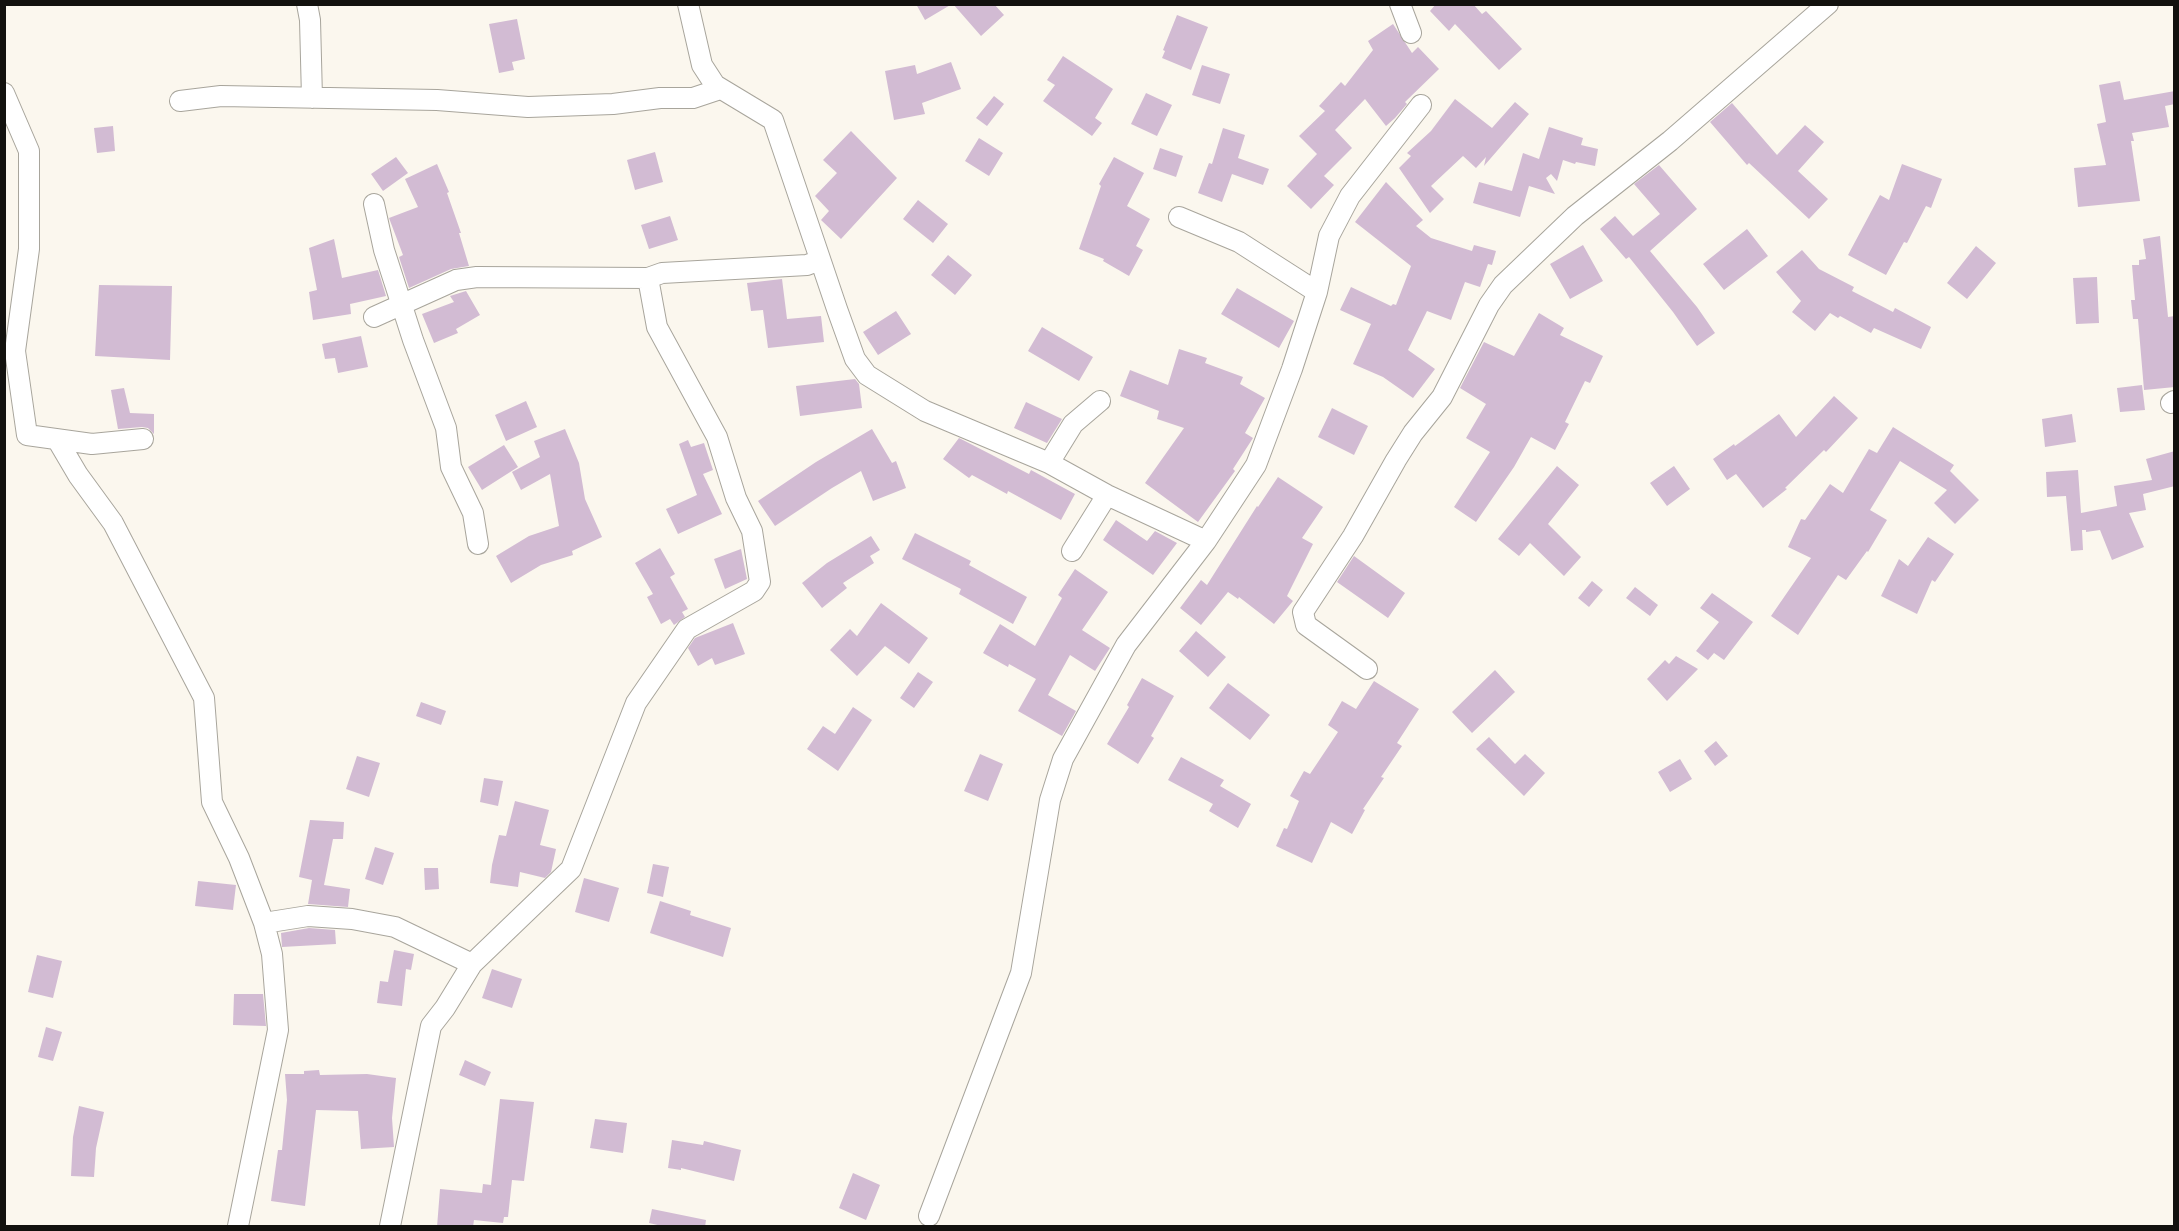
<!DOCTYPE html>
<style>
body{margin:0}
#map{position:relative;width:2179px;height:1231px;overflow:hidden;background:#fbf7ee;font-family:Poppins,sans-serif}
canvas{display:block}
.frame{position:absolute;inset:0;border:6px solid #12110e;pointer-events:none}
</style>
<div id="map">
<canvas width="2179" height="1231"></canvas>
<div class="frame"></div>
</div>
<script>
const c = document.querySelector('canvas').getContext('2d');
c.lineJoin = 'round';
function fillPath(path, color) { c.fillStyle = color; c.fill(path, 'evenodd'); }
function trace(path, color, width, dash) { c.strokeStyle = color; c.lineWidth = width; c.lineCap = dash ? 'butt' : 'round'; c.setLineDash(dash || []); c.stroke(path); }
const building = new Path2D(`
 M916 4H952L925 20Z
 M953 4H994L1004 15 981 36Z
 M1436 4H1473L1482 14 1486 11 1522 49 1499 70 1455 24 1449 31 1430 11Z
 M1177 15 1208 27 1191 70 1162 58 1165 51 1163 50Z
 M517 19 525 59 512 62 514 70 499 73 489 24Z
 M1393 24 1412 53 1418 47 1439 69 1405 102 1407 104 1395 118 1386 126 1365 99 1335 130 1352 148 1324 176 1334 185 1311 209 1287 186 1317 154 1299 136 1325 111 1319 106 1341 82 1345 86 1373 50 1368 41Z
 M1063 56 1113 89 1095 118 1102 123 1092 136 1043 101 1055 85 1047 80Z
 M951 62 961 89 922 103 925 114 894 120 885 71 915 65 917 74Z
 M1202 65 1230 74 1220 104 1192 95Z
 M2120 81 2124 100 2175 91V104L2165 106 2169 127 2132 133 2134 141H2131L2140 201 2078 207 2074 168 2106 165 2097 124 2106 122 2099 85Z
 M1146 93 1172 105 1157 136 1131 124Z
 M994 96 1004 104 987 126 976 118Z
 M1455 99 1492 128 1515 102 1529 114 1484 166 1486 157 1476 168 1463 156 1431 186 1444 199 1430 213 1399 168 1411 156 1407 153 1431 131Z
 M1732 103 1777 155 1805 125 1824 142 1798 171 1828 199 1809 219 1749 163 1747 165 1710 122Z
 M113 126 115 151 97 153 94 128Z
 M1549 127 1583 138 1581 145 1598 149 1595 166 1576 162 1575 164 1563 160 1557 181 1551 174 1546 178 1555 194 1529 186 1520 217 1473 203 1479 182 1512 191 1523 153 1539 159Z
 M1223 128 1245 135 1238 158 1269 169 1263 185 1232 174 1222 202 1198 193 1209 163 1212 164Z
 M851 131 897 178 841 239 821 220 829 211 815 196 837 173 823 160Z
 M979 138 1003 153 989 176 965 161Z
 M1160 148 1183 156 1176 177 1153 169Z
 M655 152 663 182 635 190 627 160Z
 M396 157 408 173 383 191 371 174Z
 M1114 157 1144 173 1127 206 1150 219 1136 246 1143 250 1129 276 1103 261 1104 259 1079 249 1101 186 1099 184Z
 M437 164 449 192 447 193 461 233H459L469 266 451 269 409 288 399 257 403 255 389 218 418 207 405 179Z
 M1902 164 1942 179 1931 208 1926 206 1907 243 1904 242 1886 275 1848 255 1880 195 1889 200Z
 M1659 165 1697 209 1650 251 1697 307 1715 333 1697 346 1673 312 1629 257 1626 259 1600 229 1615 216 1633 236 1660 214 1634 184Z
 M1386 182 1423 220 1416 226 1431 238 1472 251 1474 245 1496 251 1492 265 1488 264 1480 287 1465 282 1451 320 1427 311 1408 350 1435 369 1413 398 1383 377 1353 364 1371 324 1340 310 1351 287 1391 306 1393 304 1396 305 1411 266 1355 222Z
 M918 200 948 224 933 243 903 219Z
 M670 216 678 240 649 249 641 225Z
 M1747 229 1768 256 1724 290 1703 264Z
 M2160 236 2168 317 2175 316V387L2144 390 2138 319H2133L2131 300H2135L2132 265H2139V260L2146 259 2143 239Z
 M334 239 342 278 378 270 386 296 350 304 351 314 313 320 309 292 317 290 309 248Z
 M1583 245 1603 281 1570 299 1550 264Z
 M1976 246 1996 263 1967 299 1947 283Z
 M1802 250 1819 269 1854 287 1852 291 1893 312 1895 308 1931 327 1921 349 1874 328 1871 333 1840 316 1838 318 1830 313 1815 331 1792 312 1801 301 1776 272Z
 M948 255 972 275 955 295 931 275Z
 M2097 277 2099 323 2076 324 2073 278Z
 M782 279 787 319 821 316 824 342 768 348 763 310 751 311 747 283Z
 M99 285 172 286 170 360 95 356Z
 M1237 288 1294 321 1279 348 1221 314Z
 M466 291 480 315 456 329 458 333 434 343 422 314 454 302 450 296Z
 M896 311 911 334 878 355 863 332Z
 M1539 313 1564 328 1560 335 1603 356 1590 383 1585 381 1565 422 1569 424 1555 450 1531 437 1514 467 1476 522 1454 507 1490 452 1466 438 1486 404 1460 388 1484 342 1514 356Z
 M1042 327 1093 357 1079 381 1028 351Z
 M361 336 368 367 338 373 335 358 325 359 322 344Z
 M1179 349 1207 358 1205 363 1243 377 1240 384 1265 398 1245 433 1253 438 1233 469 1235 471 1198 522 1145 483 1184 428 1157 419 1159 411 1120 396 1130 370 1168 385Z
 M855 379 859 384 862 408 800 416 796 386Z
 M2142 385 2145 410 2120 412 2117 388Z
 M124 388 130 413 154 414V434L148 428 142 427 118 429 111 390Z
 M1834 396 1858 418 1826 452 1824 450 1785 488 1787 489 1763 508 1736 474 1727 480 1713 459 1734 444 1735 446 1779 414 1796 437Z
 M526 401 537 427 506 441 495 415Z
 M1026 402 1062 419 1047 443 1014 428Z
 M1332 408 1368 426 1354 455 1318 437Z
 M2072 414 2076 442 2045 447 2042 419Z
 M1893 427 1954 465 1950 471 1979 500 1955 524 1934 503 1947 490 1900 461 1870 510 1887 520 1868 552 1867 551 1846 580 1838 575 1798 635 1771 616 1811 558 1788 547 1801 519 1805 520 1830 484 1843 493 1869 449 1877 453Z
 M565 429 579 463 585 499 602 537 572 551 573 555 541 565 511 583 496 556 529 536 559 526 550 474 521 490 512 472 540 457 534 441Z
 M872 429 892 463 896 461 906 488 873 501 861 471 832 488 775 526 758 501 816 462Z
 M959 438 1029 474 1031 470 1075 494 1061 520 1008 491 1007 494 972 475 969 478 943 459Z
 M688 440 691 447 704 443 713 470 703 474 722 514 678 534 666 509 697 495 679 444Z
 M504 445 518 467 482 490 468 467Z
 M2175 451V486L2143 494 2146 510 2129 513 2144 547 2112 560 2100 530 2086 532V530H2082L2083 550 2071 551 2066 496 2047 497 2046 472 2078 470 2081 513 2117 506 2114 486 2152 480 2146 459Z
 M1557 466 1579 485 1548 524 1581 557 1564 576 1530 543 1519 556 1498 539Z
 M1674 466 1690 489 1667 506 1650 483Z
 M1278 477 1323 507 1302 538 1313 544 1287 596 1293 601 1274 624 1239 597 1238 599 1228 592 1201 625 1180 608 1201 580 1207 585 1257 506 1258 507Z
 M1116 520 1147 541 1155 531 1177 543 1153 575 1103 540Z
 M915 533 971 561 969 565 1027 597 1013 624 959 594 961 589 902 559Z
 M871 536 880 550 870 556 874 563 843 583 847 588 822 608 802 583 827 563Z
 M1928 537 1954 554 1935 582 1932 580 1917 614 1881 596 1899 559 1908 566Z
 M660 548 675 574 670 577 688 609 682 612 685 617 674 625 670 619 661 624 647 597 653 594 635 563Z
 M741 549 747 579 725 589 714 559Z
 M1354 556 1405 593 1388 618 1337 582Z
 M1075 569 1108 592 1082 630 1110 648 1095 671 1070 655 1048 695 1076 711 1062 736 1018 711 1036 679 1009 664 1008 667 983 653 1000 624 1035 646 1062 598 1058 595Z
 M1592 581 1603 590 1589 607 1578 598Z
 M1635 587 1658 605 1650 616 1626 598Z
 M1712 593 1753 622 1724 660 1714 653 1708 660 1696 651 1719 622 1700 608Z
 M881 603 928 638 909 664 885 646 857 676 830 650 850 629 857 636Z
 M733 623 745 654 715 665 712 658 698 666 688 648 695 638Z
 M1196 631 1226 657 1208 677 1179 651Z
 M1676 656 1698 669 1667 701 1647 679 1665 660 1669 664Z
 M1495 670 1515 692 1472 733 1452 712Z
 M918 672 933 682 914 708 900 698Z
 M1142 678 1174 696 1151 736 1154 738 1138 764 1107 744 1129 707 1127 705Z
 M1374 681 1419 709 1397 743 1402 746 1381 777 1384 778 1363 809 1365 810 1352 834 1331 822 1312 863 1276 846 1284 828 1287 829 1299 801 1290 796 1304 771 1310 774 1338 732 1328 725 1342 701 1356 709Z
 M1228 683 1270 715 1250 740 1209 708Z
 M421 702 446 711 441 725 416 716Z
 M853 707 872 720 838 771 807 749 823 726 835 734Z
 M1489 737 1515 764 1525 754 1545 773 1524 796 1476 749Z
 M1716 741 1728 756 1715 766 1704 751Z
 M980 754 1003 764 988 801 964 791Z
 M357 756 380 763 369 797 346 789Z
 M1181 757 1224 780 1220 786 1251 804 1238 828 1209 811 1213 804 1168 780Z
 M1680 759 1692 779 1670 792 1658 772Z
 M484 778 503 781 498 806 480 802Z
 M515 801 549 810 540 845 556 849 551 872 545 878 520 872 518 887 490 883 492 865 499 835 506 836Z
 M310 820 344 822 343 839H333L324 885 350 889 348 907 308 904 312 880 299 877Z
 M375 847 394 853 383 885 365 879Z
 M653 864 669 867 663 897 647 893Z
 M424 868H438L439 889 425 890Z
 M584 878 619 888 609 922 575 912Z
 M198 881 236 885 233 910 195 906Z
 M660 901 691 911 690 915 731 928 723 957 650 933Z
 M309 928 335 930 336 944 282 947 281 933Z
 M394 950 414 954 411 970 406 969 402 1006 377 1003 380 981 388 982Z
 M37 955 62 961 53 998 28 992Z
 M492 969 522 979 512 1008 482 998Z
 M234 994H263L266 1026 233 1025Z
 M46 1027 62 1032 53 1061 38 1057Z
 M465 1060 491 1072 485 1086 459 1075Z
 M319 1070 320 1075 367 1074 396 1078 392 1118 394 1147 361 1149 358 1111 316 1110 305 1206 271 1201 278 1150H282L287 1100 285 1074H304V1071Z
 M500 1099 534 1102 524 1181 512 1180 508 1217H504L503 1223 474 1220 473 1227H437L440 1189 482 1193 483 1184 491 1185Z
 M79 1106 104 1112 96 1148 94 1177 71 1176 73 1137Z
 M595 1119 627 1123 623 1153 590 1148Z
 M672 1140 703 1145 704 1141 741 1150 734 1181 681 1168V1170L668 1168Z
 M853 1173 880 1185 866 1220 839 1208Z
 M652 1209 706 1220 705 1227H666L649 1223Z`);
const street = new Path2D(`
 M307 4 310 20 312 98
 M688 4 702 65 715 85 773 120 837 309 855 359 867 375 925 411 1049 463 1107 495 1206 541
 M1400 4 1411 33
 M4 93 29 151V249L15 351 27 435 92 444 143 439
 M180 101 221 96 437 100 528 107 613 104 660 98H693L720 89
 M374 204 384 250 413 340 446 428 451 467 473 513 478 544
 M1179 217 1239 242 1317 292
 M374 317 456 280 477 277 648 278 662 273 807 265 820 260
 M2171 403 2174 401
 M58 441 78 475 113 523 204 698 212 802 239 858 264 923
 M1049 463 1073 424 1100 401
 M1072 551 1107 495
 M1367 669 1306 625 1303 612 1353 536 1396 460 1413 433 1442 397 1489 305 1503 285 1575 216 1670 141 1828 4
 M929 1216 1021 973 1050 800 1063 759 1126 645 1206 541 1256 465 1292 369 1317 292 1329 236 1350 196 1421 105
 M238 1226 278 1030 272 954 264 923 308 916 352 919 395 927 472 964
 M390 1226 431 1026 445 1008 472 964 571 869 636 703 687 629 754 591 760 582 752 531 736 498 717 437 657 327 648 278`);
fillPath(building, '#d2bbd3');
trace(street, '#a8a59c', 22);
trace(street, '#fff', 20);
</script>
